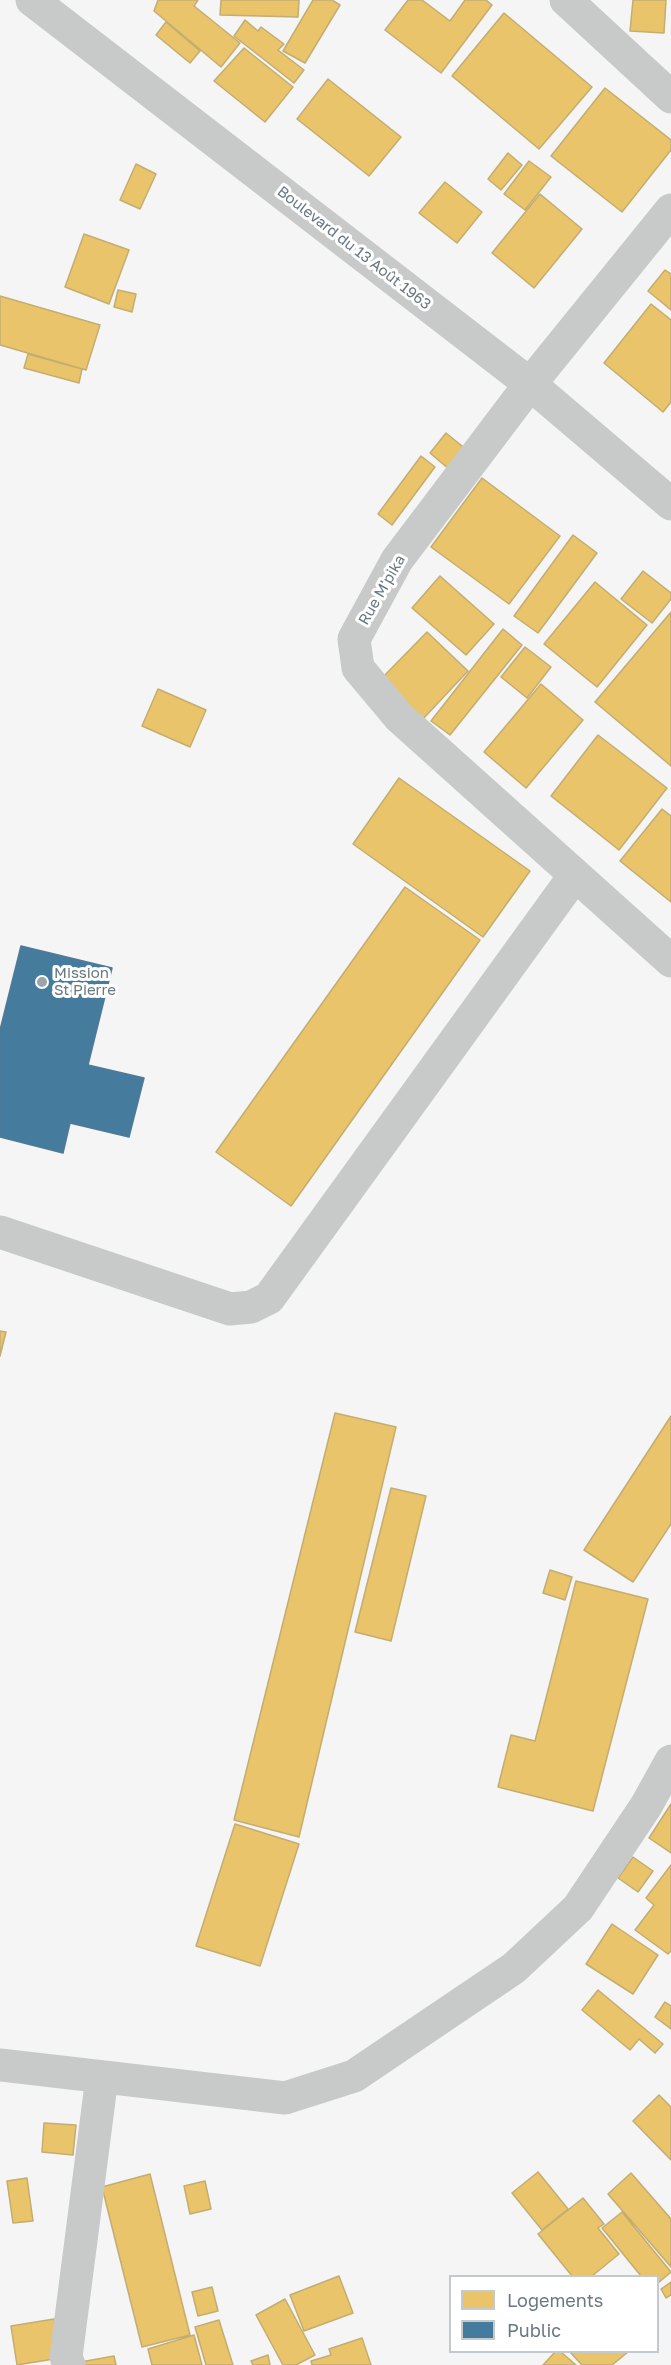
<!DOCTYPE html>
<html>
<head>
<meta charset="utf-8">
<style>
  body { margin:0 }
  #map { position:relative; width:671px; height:2365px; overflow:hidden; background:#f5f5f5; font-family:"Golos Text",sans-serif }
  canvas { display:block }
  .legend { position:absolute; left:449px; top:2275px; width:210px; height:78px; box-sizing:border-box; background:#fff; border:2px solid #c3c9cd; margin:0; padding:8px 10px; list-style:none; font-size:18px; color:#697881 }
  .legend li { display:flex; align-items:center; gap:12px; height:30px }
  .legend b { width:30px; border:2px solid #c3c9cd }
</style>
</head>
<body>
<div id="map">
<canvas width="671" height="2365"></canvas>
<ul class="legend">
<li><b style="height:16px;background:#e9c46a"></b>Logements</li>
<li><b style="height:16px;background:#457b9d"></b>Public</li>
</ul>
</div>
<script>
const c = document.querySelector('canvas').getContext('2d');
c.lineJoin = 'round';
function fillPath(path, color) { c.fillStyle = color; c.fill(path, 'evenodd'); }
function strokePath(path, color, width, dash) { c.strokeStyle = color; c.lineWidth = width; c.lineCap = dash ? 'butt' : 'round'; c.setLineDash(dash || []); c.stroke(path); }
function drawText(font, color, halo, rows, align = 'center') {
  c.font = font + ' "Golos Text",sans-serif'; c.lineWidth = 6; c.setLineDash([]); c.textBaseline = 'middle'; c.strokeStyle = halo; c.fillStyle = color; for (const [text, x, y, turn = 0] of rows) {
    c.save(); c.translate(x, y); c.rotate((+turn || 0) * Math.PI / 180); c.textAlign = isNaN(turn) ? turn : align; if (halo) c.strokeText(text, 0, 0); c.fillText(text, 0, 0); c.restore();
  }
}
const homes = new Path2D(`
  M158 0H198L194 6 240 43 221 67 154 11Z
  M221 0H299L298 17 220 15Z
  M313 0H332L340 5 305 63 283 51Z
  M408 0H422L450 21 465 0H486L492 5 441 73 385 30Z
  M633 0H666L664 33 630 31Z
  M504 13 592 87 539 149 452 76Z
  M245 20 258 31 261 27 284 44 278 50 304 70 294 83 234 36Z
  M166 22 200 51 190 63 156 35Z
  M244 48 293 87 265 122 214 81Z
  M328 79 401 137 369 176 297 119Z
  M605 88 671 140V150L622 212 551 156Z
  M508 153 522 165 501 190 488 179Z
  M529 161 551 177 525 210 504 194Z
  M136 164 156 174 140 209 120 200Z
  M445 182 482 212 457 243 419 213Z
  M540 194 582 229 534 288 492 253Z
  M84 234 129 250 109 304 65 287Z
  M665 270 671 274V310L648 291Z
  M118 290 136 294 132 312 114 307Z
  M0 296 100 325 86 370 0 345Z
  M651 304 671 320V402L663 412 604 363Z
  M28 354 82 369 79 383 24 368Z
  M446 433 467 450 450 470 430 453Z
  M421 456 435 467 392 525 378 514Z
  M482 478 560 536 509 604 431 547Z
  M573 535 597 553 538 633 514 616Z
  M643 571 671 593V599L652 623 621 599Z
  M440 576 494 624 466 655 412 608Z
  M595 582 647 625 597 687 544 644Z
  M671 612V766L595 702Z
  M503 629 522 645 450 735 431 721Z
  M427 632 468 671 422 720 380 680Z
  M525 647 551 667 527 698 501 677Z
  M541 684 583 720 526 788 484 752Z
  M158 689 206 710 190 747 142 726Z
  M598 735 667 788 619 850 551 796Z
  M399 778 530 871 483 937 353 844Z
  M662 809 671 816V902L620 861Z
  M405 887 480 940 291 1206 216 1152Z
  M0 1331 6 1332 0 1356Z
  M335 1413 396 1427 299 1837 234 1820Z
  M671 1416V1524L633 1582 584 1550Z
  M391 1488 426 1496 391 1641 355 1632Z
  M550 1570 572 1577 565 1600 543 1593Z
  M576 1581 648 1599 593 1811 498 1787 511 1735 535 1741Z
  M671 1804V1853L649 1838Z
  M235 1824 299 1844 260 1966 196 1946Z
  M633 1857 653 1871 638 1892 618 1878Z
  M671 1865V1951L668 1954 635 1930 654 1905 646 1898Z
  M612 1924 658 1955 633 1994 586 1964Z
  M598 1990 663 2044 655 2053 639 2039 630 2050 582 2010Z
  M665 2002 671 2006V2029L655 2017Z
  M659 2095 671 2107V2160L633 2121Z
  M44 2123 76 2125 73 2155 42 2152Z
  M538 2172 568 2209 542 2230 512 2193Z
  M631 2173 671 2219V2267L608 2194Z
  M150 2174 190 2335 142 2347 102 2187Z
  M27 2178 33 2221 13 2223 7 2181Z
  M205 2181 211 2209 190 2214 184 2186Z
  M583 2198 604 2224 598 2228 619 2254 592 2276H572L538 2234Z
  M622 2212 671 2272 658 2283V2276H641L602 2228Z
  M339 2276 353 2313 304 2331 290 2295Z
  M671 2282V2295L666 2298 661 2289Z
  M212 2287 218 2311 198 2316 192 2292Z
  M285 2299 315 2355 296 2365H283L256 2315Z
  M54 2319 60 2358 17 2365 11 2326Z
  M219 2320 233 2365H206L195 2327Z
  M194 2335 202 2365H152L148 2349Z
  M362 2338 371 2365H312L311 2361 331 2355 329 2349Z
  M555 2352H561L576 2365H543Z
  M570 2352H628L612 2365H582Z
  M268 2355 270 2365H253L251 2361Z
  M114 2356 116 2365H76L75 2363Z`);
fillPath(homes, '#e9c46a');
strokePath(homes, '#c3ad71', 1.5);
const public = new Path2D(`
  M21 946 112 968 88 1065 144 1078 129 1137 70 1123 63 1153 0 1137V1030Z`);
fillPath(public, '#457b9d');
strokePath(public, '#507a95', 1.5);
strokePath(new Path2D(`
  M32 0 530 384 671 504
  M566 0 671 97
  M671 210 530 384 397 560 354 639 358 668 399 717 671 961
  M0 1232 230 1309 251 1307 269 1298 575 875
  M0 2065 285 2098 354 2076 514 1968 578 1908 646 1806 671 1761
  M69 2365 66 2357 102 2077`), '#c8caca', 33);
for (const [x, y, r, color] of [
  [42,982,6,"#9aa4aa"]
]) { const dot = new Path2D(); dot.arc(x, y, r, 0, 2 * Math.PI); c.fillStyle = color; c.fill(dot); strokePath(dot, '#fff', 2); }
drawText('15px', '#697881', '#fff', [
  ["Boulevard du 13 Août 1963",354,248,38],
  ["Rue M'pika",382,590,-60]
]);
drawText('15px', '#697881', '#fff', [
  ["Mission",54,973],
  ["St Pierre",54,990]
], 'left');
</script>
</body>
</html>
